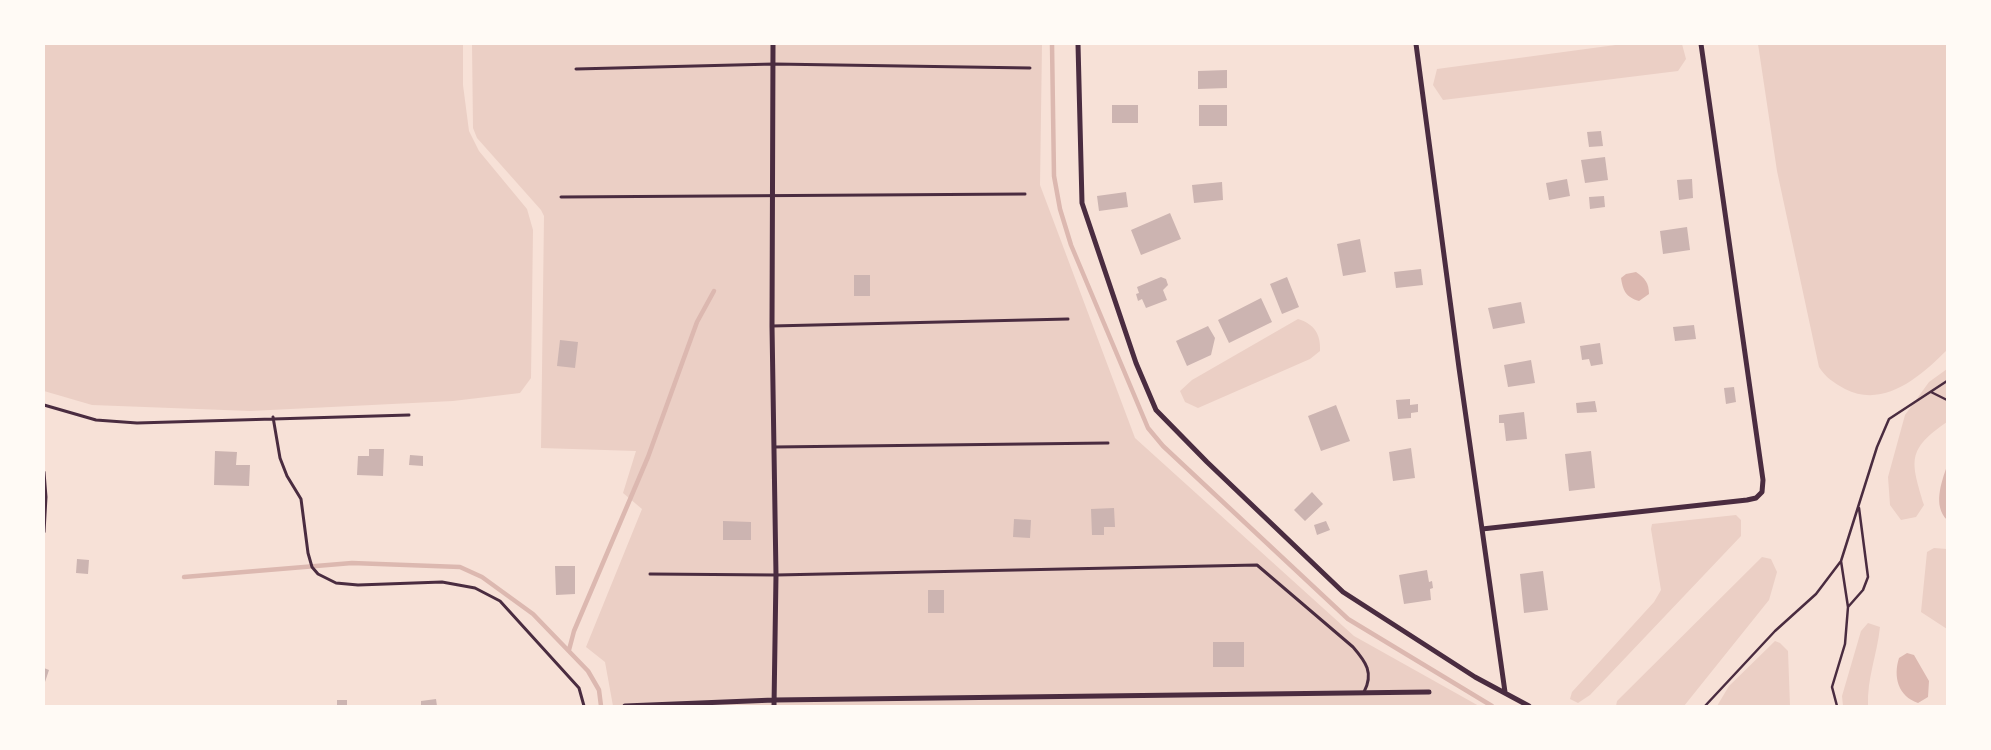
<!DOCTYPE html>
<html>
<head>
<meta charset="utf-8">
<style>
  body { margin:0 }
  #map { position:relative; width:1991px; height:750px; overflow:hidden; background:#f7e1d7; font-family:Montserrat,sans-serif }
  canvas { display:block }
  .frame { position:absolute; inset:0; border:45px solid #fffaf5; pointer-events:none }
</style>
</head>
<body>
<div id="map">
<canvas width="1991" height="750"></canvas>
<div class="frame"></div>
</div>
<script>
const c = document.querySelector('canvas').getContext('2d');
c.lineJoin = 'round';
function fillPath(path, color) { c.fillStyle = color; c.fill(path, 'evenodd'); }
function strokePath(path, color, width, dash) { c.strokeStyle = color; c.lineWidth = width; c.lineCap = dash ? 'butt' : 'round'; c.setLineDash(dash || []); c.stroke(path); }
fillPath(new Path2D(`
  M44 44H463V85L469 131 479 151 527 209 533 230 531 378 520 393 453 401 250 411 92 405 44 391Z
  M472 44H1042L1040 185 1135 438 1354 636 1479 706H613L605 662 586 647 642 509 623 493 636 451 541 448 544 216 541 210 477 138 473 128Z
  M1623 44H1682L1686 59 1678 71 1443 100 1433 85 1437 69Z
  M1758 44H1947V350C1921 376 1884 409 1845 389 1833 382 1826 378 1819 367L1777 171Z
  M1298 319C1314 324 1321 334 1320 351L1310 359 1198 408 1185 402 1180 391 1192 380Z
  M1947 369V422C1906 450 1911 461 1924 505L1916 517 1901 520 1890 505 1888 477 1905 415 1929 382Z
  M1736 515 1741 520V536L1590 695 1578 703 1570 699 1572 692 1654 602 1661 590 1651 529 1652 524Z
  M1934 548 1947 549V629L1921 612 1927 552Z
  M1762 557 1771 559 1777 572 1769 600 1684 706H1616L1617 701Z
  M1868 623 1880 627C1877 655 1867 678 1868 706H1843L1842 696 1861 631Z
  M1775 641 1780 643 1788 651 1790 706H1717L1729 686Z`), '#ebcfc5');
fillPath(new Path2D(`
  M1636 272C1645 278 1649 283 1649 294L1639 301C1626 297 1623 291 1621 278L1626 274Z
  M1947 466V520C1933 506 1941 483 1947 466Z
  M1907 653 1914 655 1929 681 1928 697 1918 703C1898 696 1893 677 1899 658Z`), '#dcb8b0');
strokePath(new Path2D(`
  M1052 44 1054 176 1060 209 1071 245 1148 428 1163 446 1348 619 1492 706
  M184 577 352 563 460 567 482 577 533 614 588 671 599 690 601 706
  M569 650 574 631 648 457 697 322 714 291`), '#dcb8b0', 4.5);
fillPath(new Path2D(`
  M1227 70V88L1198 89V71Z
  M1112 105H1138V123H1112Z
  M1199 105H1227V126H1199Z
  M1601 131 1603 146 1589 147 1587 132Z
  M1605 157 1608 180 1585 183 1581 160Z
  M1567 179 1570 196 1549 200 1546 183Z
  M1692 179 1693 198 1679 200 1677 180Z
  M1222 182 1223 200 1194 203 1192 185Z
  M1126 192 1128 207 1099 211 1097 196Z
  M1604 196 1605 207 1590 209 1589 197Z
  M1170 213 1181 239 1141 255 1131 230Z
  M1687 227 1690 250 1663 254 1660 231Z
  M1360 239 1366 272 1343 276 1337 244Z
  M1421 269 1423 285 1396 288 1394 272Z
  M854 275H870V296H854Z
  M1161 277 1166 279 1168 285 1163 290 1167 300 1146 308 1142 299 1138 301 1136 294 1139 293 1137 287Z
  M1287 277 1299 307 1282 314 1270 284Z
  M1261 298 1272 322 1229 343 1218 320Z
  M1521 302 1525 323 1493 329 1488 308Z
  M1694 325 1696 339 1675 341 1673 327Z
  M1208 326 1215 338 1211 355 1187 366 1176 341Z
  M560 340 578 342 575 368 557 366Z
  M1600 343 1603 364 1591 366 1589 359 1582 360 1580 346Z
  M1531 360 1535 383 1508 387 1504 365Z
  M1734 387 1736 402 1726 404 1724 388Z
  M1410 399V405L1418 404V412L1411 413V418L1398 419 1396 400Z
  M1595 401 1597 412 1577 413 1576 403Z
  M1336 405 1350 441 1321 451 1308 416Z
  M1524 412 1527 439 1506 441 1504 423H1499V415Z
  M1411 448 1415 478 1393 481 1389 452Z
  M369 449H384L383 476 357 475 358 456H369Z
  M215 451 237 452 236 465H250L249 486 214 485Z
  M1591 451 1595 488 1569 491 1565 454Z
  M410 455 423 456V466L409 465Z
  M1312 492 1323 504 1305 521 1294 510Z
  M1114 508 1115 527H1104V535H1092L1091 509Z
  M1014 519 1031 520 1030 538 1013 537Z
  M723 521 751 522V540H723Z
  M1326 521 1330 530 1317 535 1314 525Z
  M77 559 89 560 88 574 76 573Z
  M555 566H575V594L556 595Z
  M1427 570 1429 582 1432 581 1433 588 1430 589 1431 600 1404 604 1399 575Z
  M1543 571 1548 610 1524 613 1520 574Z
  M928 590H944V613H928Z
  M1213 642H1244V667H1213Z
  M44 668 49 670 44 685Z
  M436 699 437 706H421V701Z
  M337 700H347V706H337Z`), '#ccb4b1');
strokePath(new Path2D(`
  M1931 392 1947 400
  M1848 607 1863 590 1868 577 1859 508
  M1705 706 1775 631 1816 594 1841 561 1877 447 1889 419 1947 381
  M1837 706 1832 687 1845 644 1848 607 1841 561`), '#4a2c40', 2.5);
strokePath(new Path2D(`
  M576 69 774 64 1030 68
  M561 197 1025 194
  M772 326 1068 319
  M44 405 96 420 137 423 409 415
  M273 417 280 458 287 476 301 499 308 553 312 567 318 574 336 583 358 585 442 582 475 588 500 601 579 688 584 706
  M774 447 1108 443
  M44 472 46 497 44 532
  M650 574 776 575 1257 565 1353 647C1366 662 1374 673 1364 692`), '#4a2c40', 3);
strokePath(new Path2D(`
  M773 44 772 326 776 575 774 706
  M1078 44 1082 203 1136 363 1156 410 1207 462 1343 592 1475 677 1529 706
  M1416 44 1459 368 1482 529
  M1505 692 1482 529 1747 500 1756 498 1762 492 1763 480 1701 44
  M625 706 774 700 1429 692`), '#4a2c40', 5);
</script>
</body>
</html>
